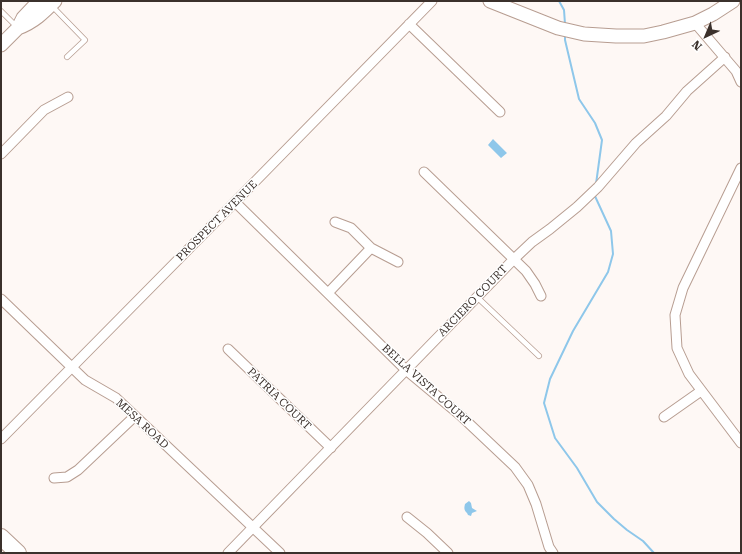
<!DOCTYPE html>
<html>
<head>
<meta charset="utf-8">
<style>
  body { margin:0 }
  #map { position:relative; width:742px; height:554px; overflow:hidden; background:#fef8f5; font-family:"Roboto Serif",serif }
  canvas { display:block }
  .frame { position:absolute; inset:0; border:2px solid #3b312c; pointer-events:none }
  .north { position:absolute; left:686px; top:16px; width:40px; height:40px; -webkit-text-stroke:3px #fff; paint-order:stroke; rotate:224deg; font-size:11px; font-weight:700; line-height:16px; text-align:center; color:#3b312c }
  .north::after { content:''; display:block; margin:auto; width:14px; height:18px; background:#3b312c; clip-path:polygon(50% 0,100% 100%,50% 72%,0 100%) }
</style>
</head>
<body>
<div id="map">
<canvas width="742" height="554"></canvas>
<div class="frame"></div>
<div class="north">N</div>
</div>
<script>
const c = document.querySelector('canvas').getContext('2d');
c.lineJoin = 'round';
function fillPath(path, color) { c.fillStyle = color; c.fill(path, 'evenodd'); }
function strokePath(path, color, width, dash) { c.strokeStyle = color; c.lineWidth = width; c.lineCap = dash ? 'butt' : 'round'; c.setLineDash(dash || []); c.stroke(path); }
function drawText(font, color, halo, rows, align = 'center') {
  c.font = font + ' "Roboto Serif",serif'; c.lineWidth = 3; c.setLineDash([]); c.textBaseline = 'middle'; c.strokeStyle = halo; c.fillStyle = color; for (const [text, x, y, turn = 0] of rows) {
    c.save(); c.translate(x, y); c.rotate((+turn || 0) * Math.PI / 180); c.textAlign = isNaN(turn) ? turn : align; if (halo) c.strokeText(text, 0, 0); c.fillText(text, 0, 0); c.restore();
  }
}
fillPath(new Path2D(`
  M493 139 507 153 501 158 488 145Z
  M469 501 471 503 472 508 477 511 472 513 471 516 468 515 467 513C464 510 464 508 465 504Z`), '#8ec7ea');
strokePath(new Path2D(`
  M559 1 564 10 565 24
  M565 35V40L579 99 595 123 602 140 596 184
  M594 194 611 231 613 254 608 272 573 331 550 379 544 403 555 438 577 468 597 502 614 519 627 530 643 541 654 553`), '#8ec7ea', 2);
const lane = new Path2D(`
  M52 6 85 40 67 57
  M1 11 16 26
  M477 297 539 356`);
const street = new Path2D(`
  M695 23 736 71 741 82
  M409 24 500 112
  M1 154 44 110 68 97
  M741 168 683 288 675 315 677 348 689 374 741 443
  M424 172 526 271 535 284 541 296
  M235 202 406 370 460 415 515 467 528 485 536 504 549 547 553 553
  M335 222 351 228 371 248 398 262
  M328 293 371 248
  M1 299 85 380 116 398 135 416 280 553
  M228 349 331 448
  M664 417 701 391
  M1 439 235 202 432 1
  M54 478 67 477 78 470 135 416
  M407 517 427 533 448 553
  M228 553 514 259 532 242 550 229 577 207 598 187 636 143 666 116 687 91 725 57`);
const secondary = new Path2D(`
  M490 1 558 28 584 34 616 36H644L663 32 695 23 713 14 733 1
  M18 28C34 22 43 13 55 1
  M1 45 18 28 23 18 39 1`);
const highway = new Path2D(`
  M1 537 18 553`);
strokePath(lane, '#b79d91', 6);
strokePath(street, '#b79d91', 11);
strokePath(secondary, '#b79d91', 15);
strokePath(highway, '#b79d91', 18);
strokePath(lane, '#fff', 4.5);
strokePath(street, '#fff', 9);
strokePath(secondary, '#fff', 13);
strokePath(highway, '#fff', 16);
drawText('11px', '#3b312c', '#fff', [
  ["PROSPECT AVENUE",217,221,-45],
  ["ARCIERO COURT",473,301,-46],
  ["BELLA VISTA COURT",426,385,42],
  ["PATRIA COURT",279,399,44],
  ["MESA ROAD",142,424,43]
]);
</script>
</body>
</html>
